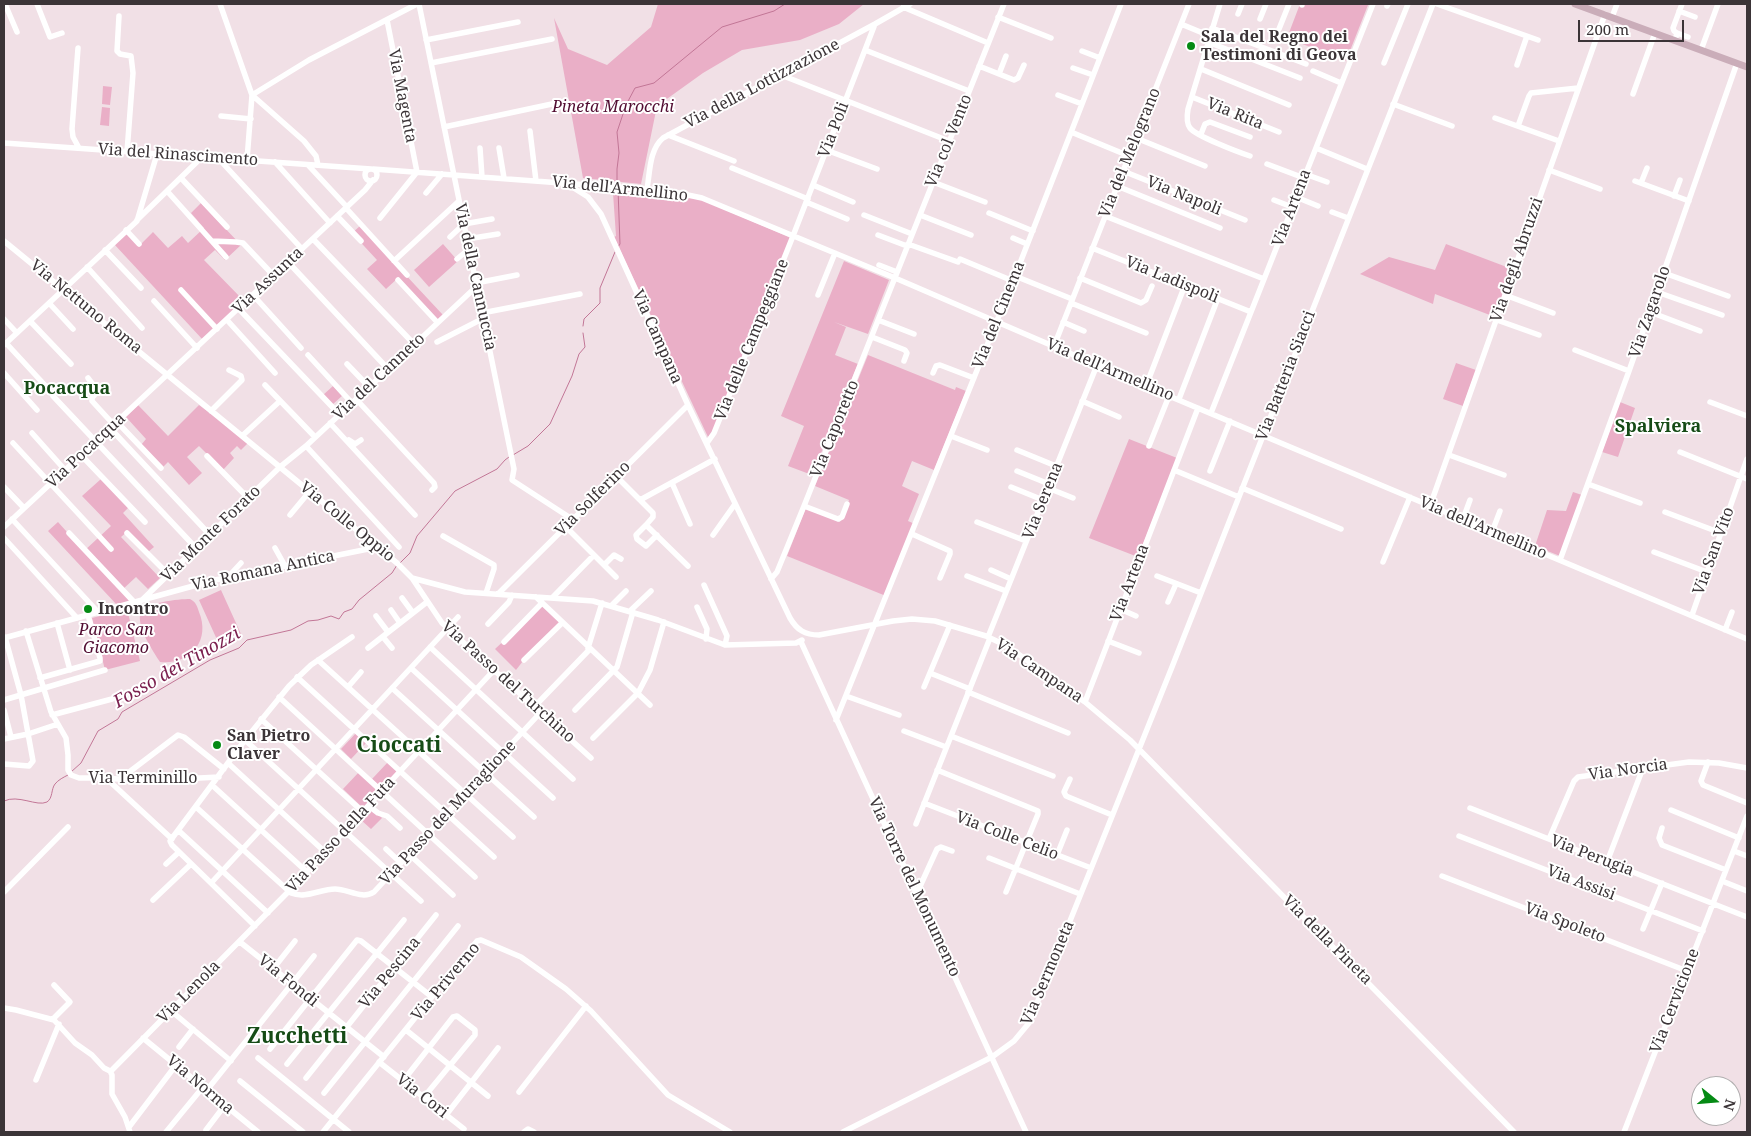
<!DOCTYPE html>
<html>
<head>
<meta charset="utf-8">
<style>
  body { margin:0 }
  #map { position:relative; width:1751px; height:1136px; overflow:hidden; background:#f1e0e6; font-family:"Noto Serif",serif }
  canvas { display:block }
  .frame { position:absolute; inset:0; border:5px solid #3b3437; pointer-events:none }
  .north { position:absolute; left:1691px; top:1076px; width:50px; height:50px; box-sizing:border-box; background:#fff; border:1px solid #b1aeaf; border-radius:50%; rotate:107deg; font-size:14px; font-weight:700; line-height:20px; text-align:center; color:#3b3437 }
  .north::after { content:''; display:block; margin:auto; width:18px; height:22px; background:#058a14; clip-path:polygon(50% 0,100% 100%,50% 72%,0 100%) }
  .scale { position:absolute; left:1578px; top:20px; width:106px; height:22px; box-sizing:border-box; border:2px solid #3b3437; border-top:0; padding-left:6px; font-size:15px; line-height:18px; white-space:nowrap; color:#3b3437; -webkit-text-stroke:4px #fff; paint-order:stroke }
</style>
</head>
<body>
<div id="map">
<canvas width="1751" height="1136"></canvas>
<div class="frame"></div>
<div class="north">N</div>
<div class="scale">200 m</div>
</div>
<script>
const c = document.querySelector('canvas').getContext('2d');
c.lineJoin = 'round';
function fillPath(path, color) { c.fillStyle = color; c.fill(path, 'evenodd'); }
function strokePath(path, color, width, dash) { c.strokeStyle = color; c.lineWidth = width; c.lineCap = dash ? 'butt' : 'round'; c.setLineDash(dash || []); c.stroke(path); }
function drawText(font, color, halo, rows, align = 'center') {
  c.font = font + ' "Noto Serif",serif'; c.lineWidth = 4; c.setLineDash([]); c.textBaseline = 'middle'; c.strokeStyle = halo; c.fillStyle = color; for (const [text, x, y, turn = 0] of rows) {
    c.save(); c.translate(x, y); c.rotate((+turn || 0) * Math.PI / 180); c.textAlign = isNaN(turn) ? turn : align; if (halo) c.strokeText(text, 0, 0); c.fillText(text, 0, 0); c.restore();
  }
}
fillPath(new Path2D(`
  M658 4H864L839 24 800 40 742 50 703 73 657 106 641 184 583 178 554 18 568 49 607 65 651 27Z
  M1300 4 1312 5 1313 4H1364L1368 5 1346 61 1287 38Z
  M103 86 112 87 110 105 102 104Z
  M102 107 110 108 109 126 100 125Z
  M589 189 693 196 791 238 714 433 708 437 614 237 616 236 613 193 589 191Z
  M201 203 241 245 225 260 215 250 204 260 244 301 203 340 114 244 129 231 141 244 153 232 168 248 182 236 188 243 204 228 191 213Z
  M360 226 443 315 437 320 398 278 386 289 367 269 377 260 352 233Z
  M443 244 458 261 429 287 414 270Z
  M1446 244 1512 269 1495 317 1435 294 1433 304 1360 274 1389 257 1435 270Z
  M844 261 889 280 868 334 834 322 846 327 835 355 858 364 812 475 788 466 804 426 781 416Z
  M868 355 955 390 956 387 966 391 934 470 912 461 902 486 919 494 908 521 915 524 886 596 787 556 806 508 840 522 849 500 815 486Z
  M1456 363 1476 370 1463 406 1443 399Z
  M333 386 342 396 332 405 323 395Z
  M1620 402 1635 408 1618 457 1602 452Z
  M138 405 168 436 199 405 249 442 241 450 237 446 230 453 234 458 223 470 199 446 187 457 202 473 189 485 168 462 162 468 141 445 146 439 126 417Z
  M1129 439 1177 458 1138 557 1089 538Z
  M101 479 129 507 123 513 154 547 148 552 128 531 121 537 160 578 148 589 136 577 121 591 131 601 117 605 48 531 58 522 84 551 111 526 82 496Z
  M1573 492 1582 495 1560 556 1535 546 1547 510 1566 511Z
  M221 590 241 634 219 644 199 600Z
  M190 599C196 602 197 606 199 612 211 641 190 665 160 662 153 651 138 629 140 615 142 602 180 599 190 599Z
  M542 605 561 622 523 661 516 670 495 649Z
  M127 609 140 661 105 670 92 618Z
  M357 732 367 742 351 759 341 749Z
  M388 762 398 771 382 788 372 779Z
  M359 772 379 791 363 808 343 789Z
  M372 808 382 818 371 829 361 820Z`), '#eaafc7');
strokePath(new Path2D(`
  M617 185V169L619 153 617 132 626 105 635 88 654 83 722 27 774 11 785 4
  M618 189 620 244 618 247
  M583 326 584 319 600 303V288L615 252
  M513 455 528 446 550 424 572 376 579 354 585 347 583 333
  M400 563 410 553 417 536 455 491 497 469 505 460 509 457
  M71 772 81 763 98 731 118 719 122 712 210 660 239 648 247 640 291 630 308 621 318 620 331 616 339 619 344 612 352 609 359 600 392 573 397 565
  M4 801C18 794 37 807 47 802 53 798 51 789 55 784 58 780 64 777 68 775`), '#c27696', 1);
strokePath(new Path2D(`
  M5 4 17 32
  M37 4 50 37 62 33
  M220 4 252 95 304 141 316 156 318 165
  M419 4 514 469 512 480 572 519
  M1220 4 1188 109C1187 115 1186 123 1190 128 1196 136 1238 152 1250 156
  M1437 4 1538 40
  M1302 5V4
  M1387 6 1388 4
  M903 7 988 43
  M1679 11 1695 17
  M1238 14 1242 4
  M119 16 117 51 120 54 131 56 133 73 127 152
  M998 17 1051 38
  M1612 17 1617 4
  M1260 19 1266 4
  M1181 24 1210 36
  M1212 28 1306 64
  M1279 29 1289 4
  M1677 33 1688 37
  M426 40 518 22
  M1675 40 1677 33 1674 31 1673 28 1682 4
  M1208 42 1300 78
  M78 48 72 129 73 137 79 148
  M865 50 969 91
  M1701 50 1718 4
  M1082 51 1100 58
  M431 63 552 39
  M1384 63 1408 4
  M1517 65 1527 36
  M979 66 1014 80 1018 78 1024 65
  M1073 68 1093 75
  M1201 69 1289 105
  M1313 71 1341 83
  M999 74 1006 56
  M781 75 949 141
  M1633 94 1655 33
  M252 95 309 60 417 4
  M1058 95 1082 104
  M1192 97 1279 132
  M1393 104 1452 126
  M221 116 251 119
  M1495 118 1559 141
  M1518 126 1529 96 1531 93 1578 88
  M444 127 566 101
  M530 131 536 181
  M1071 132 1129 156
  M1201 134 1205 124 1210 122 1250 137
  M668 135 734 161
  M1136 138 1205 166
  M4 143 371 169
  M480 148 482 177
  M499 148 504 178
  M1316 148 1367 169
  M826 150 877 169
  M218 158 302 249
  M247 160 252 95
  M275 162 330 223
  M1267 164 1304 178
  M308 165 347 207
  M732 168 808 199
  M365 175a6 6 0 1 1 12 0a6 6 0 1 1-12 0Z
  M373 169 669 191 702 198 895 278 1169 396 1747 639
  M1549 170 1600 189
  M1123 171 1245 220
  M1305 174 1327 182
  M181 178 227 227
  M1635 181 1689 201
  M933 182 985 202
  M1641 183 1647 168
  M569 185 588 197 601 214 688 405 790 618C797 630 805 635 819 635L893 621 912 619 935 621 986 636 1007 646 1035 666 1085 702 1130 740 1514 1132
  M813 185 853 202
  M1117 186 1220 228
  M647 189C650 173 649 150 663 138L875 24 910 4
  M167 191 226 257
  M426 193 442 174
  M1674 196 1680 180
  M1296 197 1318 206
  M1274 200 1292 207
  M806 202 847 219
  M346 208 407 275
  M1332 212 1348 218
  M989 213 1033 231
  M864 215 912 234
  M920 215 971 235
  M337 216 361 241
  M1105 216 1264 279
  M380 218 417 172 387 20
  M137 220 202 157
  M126 230 139 244
  M878 235 907 246
  M450 237 464 224 492 219
  M1013 238 1027 244
  M313 239 414 344
  M467 239 498 234
  M4 241 397 563 412 578 442 623 591 758
  M212 241 236 242 243 243 274 276
  M908 244 958 262
  M1092 248 1251 312
  M105 250 141 288
  M457 259 469 249
  M960 259 1013 281
  M394 261 459 201
  M288 262 388 369
  M879 265 897 272
  M87 267 142 328
  M1664 273 1728 296
  M1015 276 1072 299
  M1080 278 1141 303 1146 300 1152 286
  M398 280 437 322
  M476 283 517 275
  M181 290 217 329
  M1657 292 1722 315
  M253 295 301 348
  M818 295 835 253
  M1505 295 1553 313
  M154 301 197 348
  M49 303 73 329
  M1071 303 1146 333
  M239 309 339 414
  M1650 312 1700 331
  M482 313 580 294
  M4 319 17 333
  M227 320 275 373
  M878 320 914 334
  M1497 320 1539 335
  M30 321 71 364
  M1063 322 1084 331
  M872 337 905 350 907 353 904 361
  M437 342 484 318
  M6 343 53 394
  M4 345 137 221 157 154
  M1054 346 1189 4
  M1575 350 1629 371
  M308 355 352 403
  M347 364 369 387
  M4 373 37 410
  M933 373 936 366 940 365 974 378
  M88 378 97 390V392L92 398V401L114 425
  M265 385 315 437
  M1146 386 1185 285
  M53 396 196 548
  M356 399 434 483 435 487 432 490
  M1179 399 1218 298
  M1082 401 1119 417
  M1710 402 1747 416
  M211 411 242 380 241 376 229 370
  M1211 413 1373 4
  M117 422 161 468
  M330 423 415 515
  M110 428 210 535
  M32 433 65 470
  M242 436 280 401
  M951 436 987 450
  M349 440 355 444 361 440
  M13 443 111 549
  M707 443 714 433 793 236 875 24
  M306 446 399 547
  M1149 446 1169 396
  M1017 450 1056 466
  M1680 452 1747 479
  M81 455 145 522
  M1449 455 1504 475
  M207 456 248 498
  M1174 470 1239 497
  M1017 471 1049 484
  M1210 471 1230 421
  M616 476 653 513V517L646 525 688 566
  M672 483 690 524
  M1588 484 1640 503
  M4 487 24 508
  M1011 487 1043 500
  M1048 488 1073 498
  M1242 488 1341 529
  M640 500 715 459
  M804 506 838 519 842 517 847 504
  M1430 506 1605 14
  M1665 512 1721 533
  M290 515 310 491
  M12 519 98 612
  M1463 519 1470 500
  M977 522 1026 541
  M646 525 636 535 637 539 646 546 657 535
  M565 526 616 577
  M4 527 365 190 373 180
  M1492 532 1500 511
  M69 533 134 602
  M127 533 168 574
  M912 534 950 551V554L940 578
  M713 535 735 504
  M443 536 494 565V569L486 593
  M4 538 77 618
  M275 548 285 566
  M1654 552 1707 572
  M1560 560 1629 371 1737 63
  M1383 562 1410 497
  M604 565 614 555 621 559
  M991 570 1011 579
  M967 576 1006 591
  M1157 576 1201 593
  M228 577 241 563
  M412 578 465 592 593 601 658 620 725 645 796 643 802 640
  M771 579 777 572 804 506 1004 4
  M704 585 727 636 725 645
  M498 594 688 405
  M536 597 650 705
  M402 598 413 613
  M552 598 594 555
  M141 601 280 467 306 446 477 286
  M1168 602 1176 584
  M611 606 626 591
  M697 607 707 629 706 639
  M1120 609 1136 616
  M391 610 400 623
  M630 611 651 591
  M1692 615 1747 459
  M376 616 388 632
  M57 623 70 670
  M488 624 509 602 512 595
  M1725 630 1732 612
  M26 631 51 712 66 738 68 755V770L71 775 79 778H106L141 781 219 777
  M383 637 392 648
  M988 637 1097 365
  M4 638 215 580 378 547
  M1108 641 1139 653
  M504 642 542 603
  M801 642 1026 1132
  M430 647 573 779
  M368 648 427 602
  M588 648 602 603
  M318 660 513 837
  M524 660 562 623
  M411 668 553 798
  M930 673 970 689
  M297 677 494 857
  M40 678 100 661V658L88 615
  M348 687 361 672
  M924 687 950 625
  M392 688 534 817
  M968 692 1068 733
  M846 696 899 715
  M279 697 475 877
  M4 700 105 670
  M1085 702 1198 408
  M535 706 590 649
  M4 710 11 737
  M575 710 617 667 633 612
  M52 715 112 699
  M261 719 363 812
  M836 720 1015 276 1121 4
  M904 731 946 747
  M951 736 1053 776
  M593 738 638 693 650 670 664 622
  M4 739 28 734 58 724
  M245 740 421 901
  M1708 762 1701 781 1703 785 1747 803
  M228 763 325 852
  M4 764 29 766 33 761 21 695 5 637
  M937 770 1038 811V814L1006 892
  M106 778 172 839
  M120 779 178 735 184 737 224 769
  M1070 779 1064 792 1066 796 1112 815
  M213 786 307 872
  M924 803 1091 868
  M369 806 378 813 387 816 400 828
  M196 807 291 893C306 899 320 889 335 889 348 889 362 900 374 892L541 712
  M1470 808 1747 917
  M1671 810 1739 838
  M916 824 990 638
  M1662 828 1659 838 1662 845 1726 870
  M178 830 268 913
  M1459 836 1703 931
  M1549 839 1574 781 1578 777 1689 762 1719 763 1747 768
  M386 849 401 863
  M1734 851 1747 856
  M410 855 453 895
  M1057 855 1067 830
  M989 858 1080 894
  M1607 862 1643 768
  M166 864 179 852
  M1442 876 1687 971
  M1722 881 1747 891
  M212 882 458 617
  M4 892 68 827
  M917 893 937 849 941 847 952 851
  M153 900 191 864
  M255 926 172 845 170 841 245 740 289 686 311 665 352 637
  M1643 929 1662 883
  M240 942 384 1057
  M273 969 295 941
  M4 1008 16 1010 54 1020 75 1043 92 1055 104 1068 110 1071 112 1075V1094L125 1117 130 1132
  M170 1010 231 1061
  M53 1019 70 1002 54 985
  M406 1030 488 1096
  M143 1038 258 1132
  M179 1047 193 1029
  M270 1049 357 940 361 941 432 997
  M258 1058 349 1132
  M379 1062 464 1129
  M287 1064 404 920
  M111 1071 289 891 495 669
  M306 1078 436 915
  M36 1080 59 1024
  M240 1081 303 1132
  M403 1081 453 1017 457 1016 475 1030V1035L424 1097
  M207 1090 314 956
  M519 1092 586 1006
  M324 1093 458 926
  M446 1115 498 1048
  M129 1127 176 1065
  M206 1130 225 1105
  M166 1132 203 1087
  M323 1132 477 941 481 940 521 957 566 989 591 1011 668 1095 730 1132
  M524 1132 528 1129 534 1132
  M843 1132 992 1057 1014 1041 1029 1023 1172 667 1433 4
  M1624 1132 1747 816`), '#fff', 5.5);
strokePath(new Path2D(`
  M1575 4 1747 67`), '#caadb9', 7);
for (const [x, y, r, color] of [
  [1191,46,5,"#058a14"],
  [88,609,5,"#058a14"],
  [217,745,5,"#058a14"]
]) { const dot = new Path2D(); dot.arc(x, y, r, 0, 2 * Math.PI); c.fillStyle = color; c.fill(dot); strokePath(dot, '#fff', 2); }
drawText('bold 16px', '#3b3437', '#fff', [
  ["Sala del Regno dei",1201,37],
  ["Testimoni di Geova",1201,55],
  ["Incontro",98,609],
  ["San Pietro",227,736],
  ["Claver",227,754]
], 'left');
drawText('16px', '#3b3437', '#fff', [
  ["Via della Lottizzazione",762,84,-28],
  ["Via Magenta",402,96,79],
  ["Via Rita",1235,114,22],
  ["Via Poli",834,130,-69],
  ["Via col Vento",949,141,-68],
  ["Via del Melograno",1130,153,-68],
  ["Via del Rinascimento",178,155,4],
  ["Via dell'Armellino",620,189,6],
  ["Via Napoli",1184,196,22],
  ["Via Artena",1292,208,-69],
  ["Via degli Abruzzi",1517,260,-71],
  ["Via della Cannuccia",475,277,78],
  ["Via Ladispoli",1172,280,22],
  ["Via Assunta",268,281,-43],
  ["Via Nettuno Roma",86,307,39],
  ["Via Zagarolo",1650,312,-71],
  ["Via del Cinema",999,315,-68],
  ["Via Campana",657,337,66],
  ["Via delle Campeggiane",752,340,-68],
  ["Via dell'Armellino",1110,370,23],
  ["Via Batteria Siacci",1286,376,-69],
  ["Via del Canneto",379,377,-43],
  ["Via Caporetto",835,429,-68],
  ["Via Pocacqua",86,451,-43],
  ["Via Solferino",593,499,-45],
  ["Via Serena",1043,501,-68],
  ["Via Colle Oppio",347,522,39],
  ["Via dell'Armellino",1483,528,23],
  ["Via Monte Forato",211,534,-44],
  ["Via San Vito",1714,551,-70],
  ["Via Romana Antica",263,571,-12],
  ["Via Artena",1130,583,-69],
  ["Via Campana",1039,671,34],
  ["Via Passo del Turchino",508,682,42],
  ["Via Norcia",1628,770,-8],
  ["Via Terminillo",143,778],
  ["Via Passo del Muraglione",448,813,-47],
  ["Via Passo della Futa",341,835,-47],
  ["Via Colle Celio",1007,836,21],
  ["Via Perugia",1592,856,21],
  ["Via Assisi",1581,883,21],
  ["Via Torre del Monumento",914,887,65],
  ["Via Spoleto",1565,923,21],
  ["Via della Pineta",1327,940,45],
  ["Via Pescina",390,973,-51],
  ["Via Sermoneta",1048,973,-67],
  ["Via Fondi",288,981,39],
  ["Via Priverno",446,982,-50],
  ["Via Lenola",189,992,-45],
  ["Via Cervicione",1675,1001,-69],
  ["Via Norma",200,1085,40],
  ["Via Cori",422,1096,38]
]);
drawText('italic 16px', '#520d32', '#fff', [
  ["Pineta Marocchi",613,107],
  ["Parco San",116,630],
  ["Giacomo",116,648]
]);
drawText('bold 18px', '#164b16', '#fff', [
  ["Pocacqua",67,389],
  ["Spalviera",1658,427]
]);
drawText('italic 18px', '#7b204f', '#fff', [
  ["Fosso dei Tinozzi",177,668,-30]
]);
drawText('bold 21px', '#164b16', '#fff', [
  ["Cioccati",399,746],
  ["Zucchetti",297,1037]
]);
</script>
</body>
</html>
